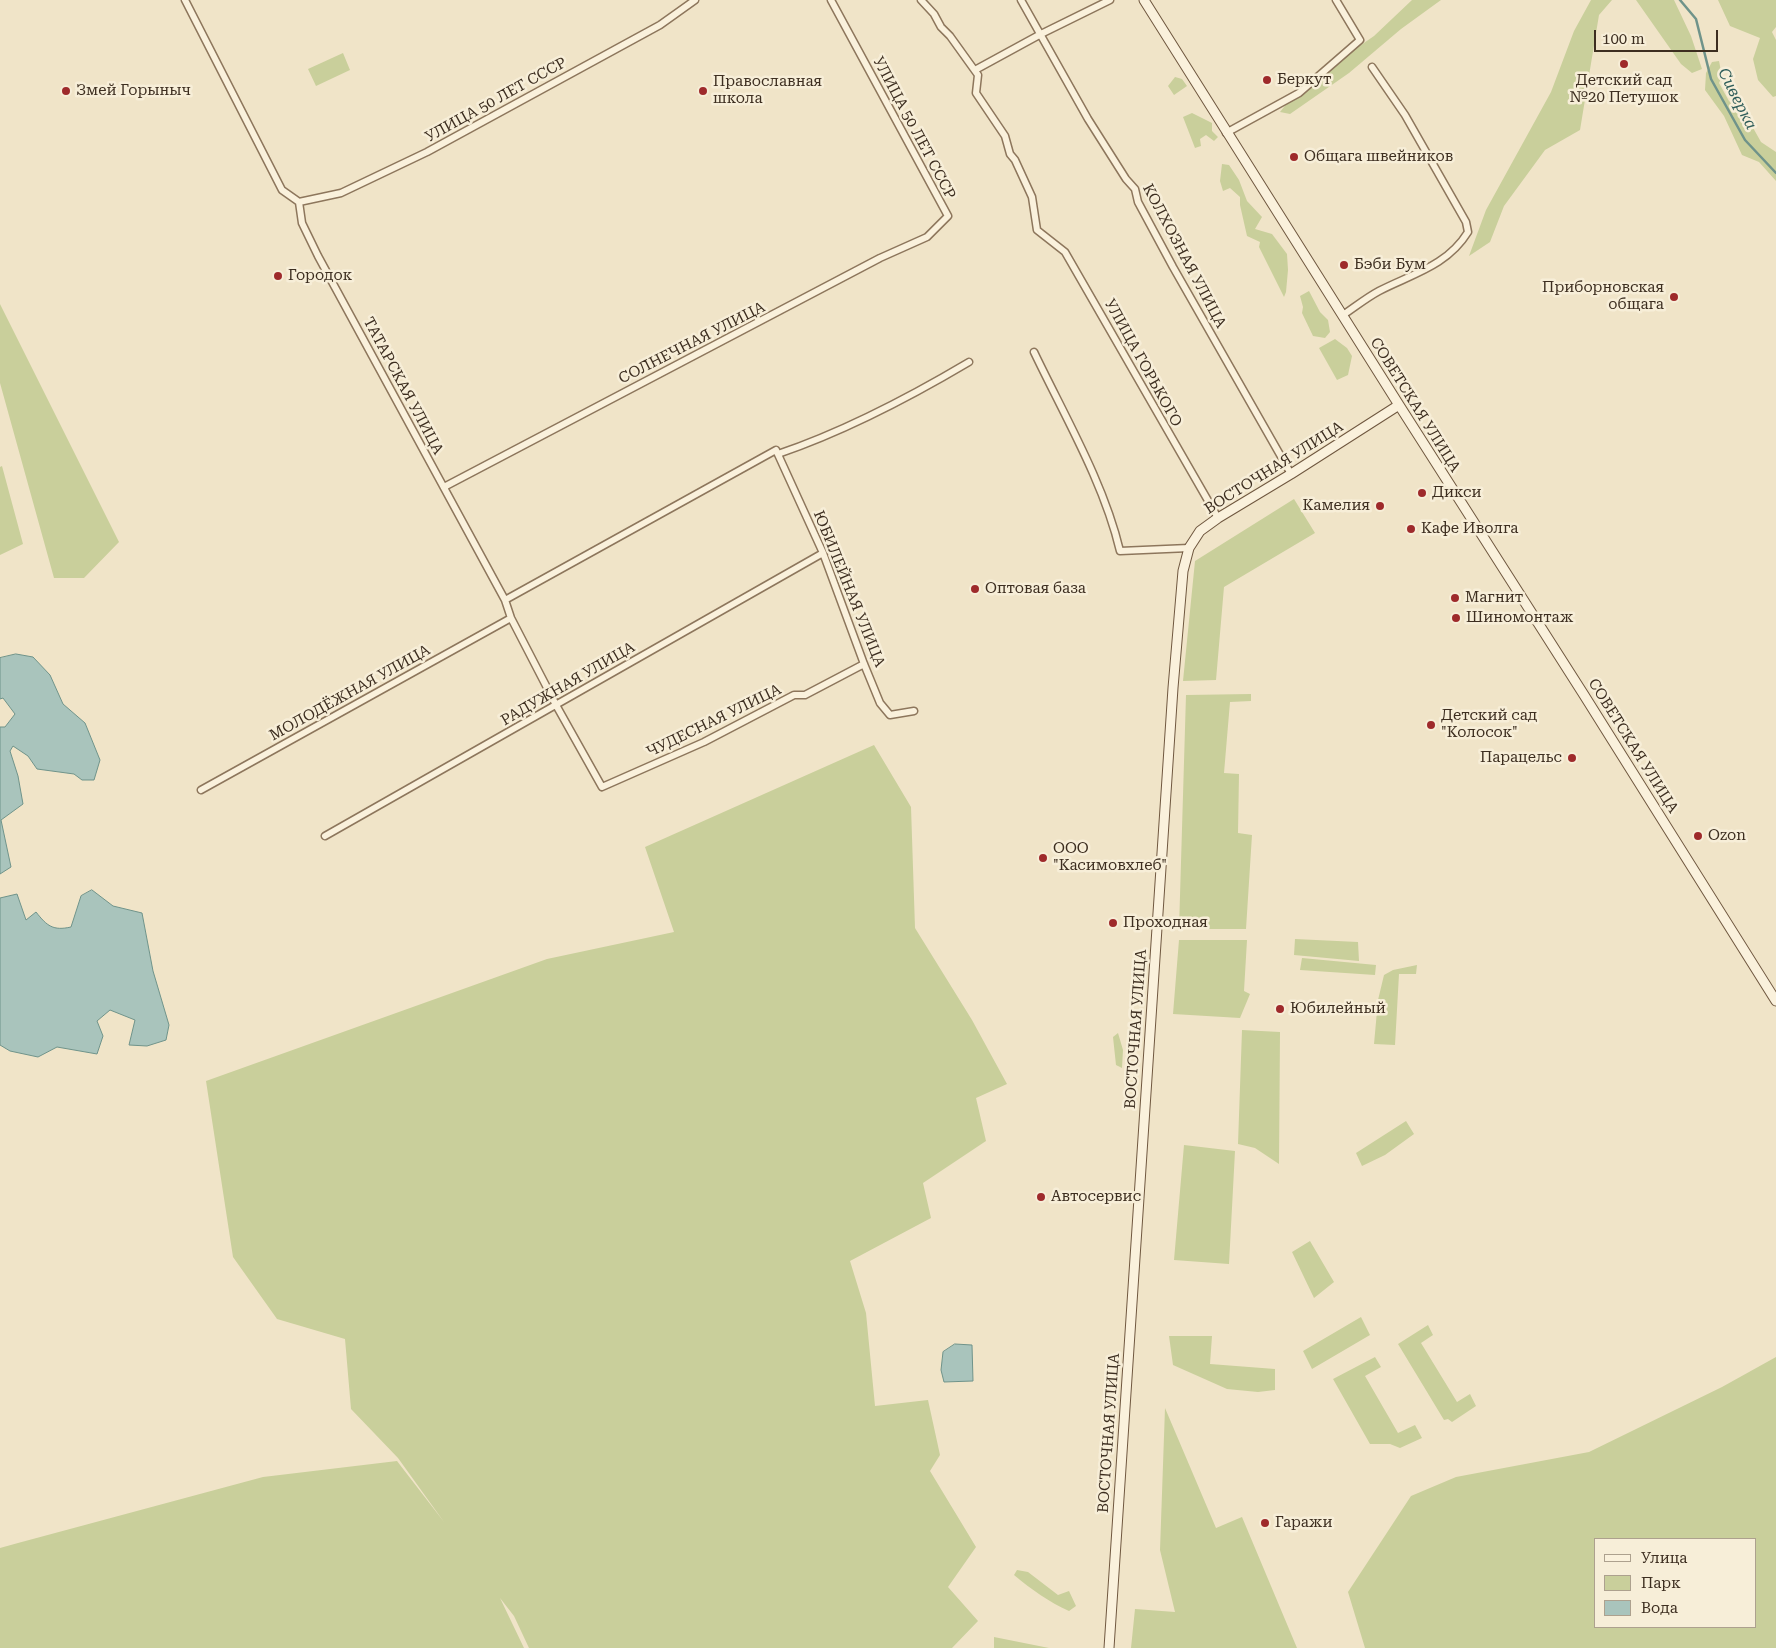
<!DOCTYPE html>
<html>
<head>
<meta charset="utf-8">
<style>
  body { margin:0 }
  #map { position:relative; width:1776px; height:1648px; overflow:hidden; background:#f0e4c8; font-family:"Roboto Serif",serif }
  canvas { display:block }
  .legend { position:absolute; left:1594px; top:1538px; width:162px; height:90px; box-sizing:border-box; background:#f7eed8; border:1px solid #ada18e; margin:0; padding:6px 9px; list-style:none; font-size:15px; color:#3d2e20 }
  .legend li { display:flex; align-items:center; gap:10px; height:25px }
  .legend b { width:25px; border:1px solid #ada18e }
  .scale { position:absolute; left:1594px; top:30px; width:124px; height:22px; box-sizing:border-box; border:2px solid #3d2e20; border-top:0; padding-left:6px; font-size:15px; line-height:18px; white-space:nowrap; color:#3d2e20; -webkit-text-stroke:4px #f7eed8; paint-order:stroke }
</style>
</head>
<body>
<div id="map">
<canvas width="1776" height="1648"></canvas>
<ul class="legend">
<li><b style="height:6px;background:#faf1dc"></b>Улица</li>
<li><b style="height:14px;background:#c9cf9b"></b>Парк</li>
<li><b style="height:14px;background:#a9c4bc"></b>Вода</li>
</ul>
<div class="scale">100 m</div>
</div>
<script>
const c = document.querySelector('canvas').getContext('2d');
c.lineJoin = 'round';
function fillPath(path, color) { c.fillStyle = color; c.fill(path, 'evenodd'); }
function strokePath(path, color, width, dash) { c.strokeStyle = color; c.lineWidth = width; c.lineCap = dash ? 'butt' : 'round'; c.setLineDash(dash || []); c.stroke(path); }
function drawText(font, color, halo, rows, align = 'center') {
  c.font = font + ' "Roboto Serif",serif'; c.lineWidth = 5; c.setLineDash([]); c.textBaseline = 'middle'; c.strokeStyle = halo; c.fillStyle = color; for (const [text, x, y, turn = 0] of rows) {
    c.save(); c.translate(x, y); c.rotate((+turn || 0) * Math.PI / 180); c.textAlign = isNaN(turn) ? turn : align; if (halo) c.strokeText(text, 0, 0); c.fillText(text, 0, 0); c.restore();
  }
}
fillPath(new Path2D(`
  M1412 0H1441L1401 29 1349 73 1290 114 1280 112 1300 87 1374 36Z
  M1591 0H1612L1599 15 1580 130 1545 150 1504 206 1490 242 1469 256 1486 210 1551 92 1574 31Z
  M1636 0H1674L1691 36 1702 69 1692 73 1681 64Z
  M1718 0H1776V27L1772 32 1776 40V96L1773 97 1758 80 1753 59 1760 38 1730 26Z
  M343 53 350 70 316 86 308 69Z
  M1719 61 1722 76 1719 83 1729 101 1747 117 1761 142 1776 152V181L1759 162 1742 155 1724 116 1705 90 1706 73 1712 62Z
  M1175 77 1182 79 1187 86 1174 95 1168 86Z
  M1192 113 1212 123V131L1218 137 1214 141 1206 135 1200 139 1201 146 1195 148 1183 117Z
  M1222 164 1229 165 1239 180 1247 201 1262 217 1255 229 1272 234 1287 254 1288 270 1286 292 1284 297 1259 247 1260 242 1247 236 1240 205V197L1230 188 1223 191 1220 181Z
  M1309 291 1320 312 1328 320 1330 332 1325 338 1313 336 1302 313 1303 307 1300 296Z
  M0 304 119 542 84 578H54L0 383Z
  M1335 339 1347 348 1352 356 1348 375 1337 380 1319 348Z
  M2 466 23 544 0 555V467Z
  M1294 499 1315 533 1224 587 1216 680 1183 681 1195 561Z
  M1251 694V701L1230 702 1224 773 1239 774 1238 833 1252 835 1246 929H1179L1186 695Z
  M874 745 911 807 915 928 972 1020 1007 1084 976 1098 986 1141 923 1183 931 1218 850 1261 866 1313 875 1406 928 1400 940 1455 930 1471 976 1547 948 1587 978 1621 952 1648H529L514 1616 500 1598 524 1648H0V1548L18 1543 263 1477 397 1461 444 1522 398 1458 351 1409 345 1339 277 1319 233 1257 206 1081 547 959 674 932 645 847Z
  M1295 939 1358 942 1359 961 1294 955Z
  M1179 940H1247L1244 991 1250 994 1240 1018 1173 1014Z
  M1302 958 1376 965 1375 975 1300 970Z
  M1417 965 1416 974H1399L1395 1045 1374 1044 1378 1000 1384 975 1393 970Z
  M1242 1030 1280 1032 1279 1164 1255 1148 1238 1144Z
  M1118 1033 1123 1050 1122 1068 1116 1065 1113 1037Z
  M1406 1121 1414 1134 1385 1155 1362 1166 1356 1153Z
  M1184 1145 1235 1151 1229 1264 1174 1260Z
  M1310 1241 1334 1282 1314 1298 1292 1252Z
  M1361 1317 1370 1335 1312 1369 1303 1351Z
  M1428 1325 1433 1335 1421 1343 1457 1402 1470 1394 1476 1406 1452 1422 1448 1419 1444 1420 1398 1344Z
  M1169 1336H1212L1210 1364 1275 1369V1390L1258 1392 1227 1389 1173 1365Z
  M1375 1357 1381 1367 1365 1376 1398 1433 1415 1425 1422 1438 1400 1448 1390 1444H1370L1333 1379Z
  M1776 1357V1648H1365L1348 1592 1411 1496 1456 1477 1589 1452 1722 1387ZM1595 1539H1755V1627H1595Z
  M1165 1408 1216 1528 1242 1517 1297 1648H1131L1135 1609 1175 1612 1160 1550Z
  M1017 1570 1028 1572 1058 1595 1069 1591 1076 1606 1069 1611C1049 1602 1032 1590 1014 1575Z
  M994 1637 1049 1648H994Z`), '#c9cf9b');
const water = new Path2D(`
  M16 654 33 657 50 675 63 704 85 723 100 760 94 780H82L74 774 37 769 28 756 13 746 10 751 18 776 23 804 1 820 11 867 0 874V727H5L15 714 3 698 0 699V658Z
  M92 890 113 906 142 913 153 971 169 1025 166 1040 147 1046 129 1045 135 1020 110 1010 97 1021 103 1036 97 1054 57 1047 38 1057 10 1051 0 1045V898L17 894 26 920 36 912C47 926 53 931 71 927L81 896Z
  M955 1344 972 1345 973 1381 944 1382 941 1370 943 1352Z`);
fillPath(water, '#a9c4bc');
strokePath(water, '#6f938a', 1);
strokePath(new Path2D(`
  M1680 0 1696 19 1711 79 1745 140 1776 173`), '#6f938a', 2.5);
const street = new Path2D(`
  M185 0 282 190 299 202 302 223 318 256 505 600 511 618 556 705 602 787 704 742 794 695H805L864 664
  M921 0 934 14 941 27 950 36 978 75 976 93 1005 136 1010 154 1015 160 1032 197 1037 230 1065 252 1218 518
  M1021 0 1088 119 1126 179 1135 189 1138 202 1173 267 1291 474
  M975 70 1041 34 1110 0
  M1226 133 1299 93 1360 40 1336 0
  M299 202 341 193 427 152 660 25 695 0
  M1343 315C1355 307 1366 298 1379 291 1412 274 1447 266 1468 232L1466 222 1405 115 1372 67
  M1034 352C1064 415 1104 483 1120 551L1189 548
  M778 454C843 432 910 397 969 362
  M444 487 880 258 927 237 948 216 831 0
  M505 600 776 450 823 553 864 664 880 703 890 715 914 711
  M201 790 511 618
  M325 836 823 553`);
const secondary = new Path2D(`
  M1144 0 1399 405 1584 695 1776 1001
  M1109 1648 1173 688 1183 571 1189 548 1200 531 1218 518 1291 474 1399 405`);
strokePath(street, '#8d765c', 9);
strokePath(secondary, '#6f573f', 11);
strokePath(street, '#faf1dc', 6);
strokePath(secondary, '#faf1dc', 9);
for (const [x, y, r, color] of [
  [1624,64,5,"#9e2a2b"],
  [1267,80,5,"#9e2a2b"],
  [66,91,5,"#9e2a2b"],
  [703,91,5,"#9e2a2b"],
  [1294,157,5,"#9e2a2b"],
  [1344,265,5,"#9e2a2b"],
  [278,276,5,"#9e2a2b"],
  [1674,297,5,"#9e2a2b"],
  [1422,493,5,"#9e2a2b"],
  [1380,506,5,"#9e2a2b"],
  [1411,529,5,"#9e2a2b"],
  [975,589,5,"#9e2a2b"],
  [1455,598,5,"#9e2a2b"],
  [1456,618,5,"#9e2a2b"],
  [1431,725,5,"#9e2a2b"],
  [1572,758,5,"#9e2a2b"],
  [1698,836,5,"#9e2a2b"],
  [1043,858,5,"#9e2a2b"],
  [1113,923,5,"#9e2a2b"],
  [1280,1009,5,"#9e2a2b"],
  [1041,1197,5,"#9e2a2b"],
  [1265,1523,5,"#9e2a2b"]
]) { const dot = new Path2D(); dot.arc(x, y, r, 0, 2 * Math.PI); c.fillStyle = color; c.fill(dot); strokePath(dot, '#f7eed8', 2); }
drawText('15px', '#3d2e20', '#f7eed8', [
  ["Беркут",1277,80],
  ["Детский сад",1624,81,"center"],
  ["№20 Петушок",1624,98,"center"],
  ["Православная",713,82],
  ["школа",713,99],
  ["Змей Горыныч",76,91],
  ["Общага швейников",1304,157],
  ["Бэби Бум",1354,265],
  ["Городок",288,276],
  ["Приборновская",1664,288,"right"],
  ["общага",1664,305,"right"],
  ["Дикси",1432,493],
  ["Камелия",1370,506,"right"],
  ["Кафе Иволга",1421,529],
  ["Оптовая база",985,589],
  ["Магнит",1465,598],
  ["Шиномонтаж",1466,618],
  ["Детский сад",1441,716],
  ["\"Колосок\"",1441,733],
  ["Парацельс",1562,758,"right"],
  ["Ozon",1708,836],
  ["ООО",1053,849],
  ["\"Касимовхлеб\"",1053,866],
  ["Проходная",1123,923],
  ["Юбилейный",1290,1009],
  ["Автосервис",1051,1197],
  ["Гаражи",1275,1523]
], 'left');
drawText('15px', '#3d2e20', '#f7eed8', [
  ["УЛИЦА 50 ЛЕТ СССР",496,100,-29],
  ["УЛИЦА 50 ЛЕТ СССР",914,128,62],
  ["КОЛХОЗНАЯ УЛИЦА",1184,256,62],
  ["СОЛНЕЧНАЯ УЛИЦА",692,343,-27],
  ["УЛИЦА ГОРЬКОГО",1143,363,61],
  ["ТАТАРСКАЯ УЛИЦА",403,386,62],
  ["СОВЕТСКАЯ УЛИЦА",1415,405,58],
  ["ВОСТОЧНАЯ УЛИЦА",1274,468,-32],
  ["ЮБИЛЕЙНАЯ УЛИЦА",849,589,68],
  ["РАДУЖНАЯ УЛИЦА",568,684,-30],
  ["МОЛОДЁЖНАЯ УЛИЦА",350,693,-29],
  ["ЧУДЕСНАЯ УЛИЦА",714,721,-26],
  ["СОВЕТСКАЯ УЛИЦА",1633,746,58],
  ["ВОСТОЧНАЯ УЛИЦА",1136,1029,-86],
  ["ВОСТОЧНАЯ УЛИЦА",1109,1433,-86]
]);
drawText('italic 16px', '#2f5d5a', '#f7eed8', [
  ["Сиверка",1737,99,63]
]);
</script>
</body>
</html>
